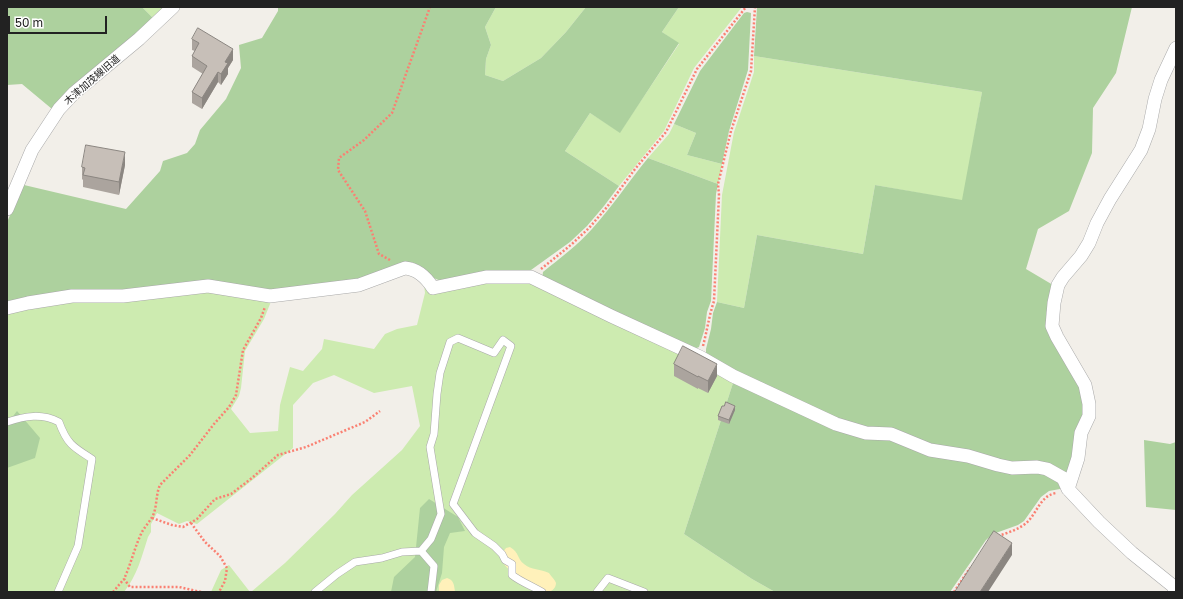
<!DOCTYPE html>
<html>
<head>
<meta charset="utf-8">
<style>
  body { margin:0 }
  #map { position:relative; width:1183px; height:599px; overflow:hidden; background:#f2efe9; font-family:"Golos Text",sans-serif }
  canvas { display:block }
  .frame { position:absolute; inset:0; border:8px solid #222; pointer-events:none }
  .scale { position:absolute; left:8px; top:16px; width:99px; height:18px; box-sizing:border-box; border:2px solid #222; border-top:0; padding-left:5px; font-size:12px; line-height:14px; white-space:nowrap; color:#222; -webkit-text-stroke:3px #fff; paint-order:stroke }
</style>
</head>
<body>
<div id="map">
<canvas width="1183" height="599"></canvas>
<div class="frame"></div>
<div class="scale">50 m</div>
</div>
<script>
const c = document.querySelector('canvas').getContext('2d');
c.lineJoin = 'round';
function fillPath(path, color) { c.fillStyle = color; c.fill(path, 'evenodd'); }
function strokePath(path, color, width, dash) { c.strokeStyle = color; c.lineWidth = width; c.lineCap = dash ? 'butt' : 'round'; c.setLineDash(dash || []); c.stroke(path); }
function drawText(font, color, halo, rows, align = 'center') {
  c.font = font + ' "Golos Text","Noto Sans JP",sans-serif'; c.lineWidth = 3; c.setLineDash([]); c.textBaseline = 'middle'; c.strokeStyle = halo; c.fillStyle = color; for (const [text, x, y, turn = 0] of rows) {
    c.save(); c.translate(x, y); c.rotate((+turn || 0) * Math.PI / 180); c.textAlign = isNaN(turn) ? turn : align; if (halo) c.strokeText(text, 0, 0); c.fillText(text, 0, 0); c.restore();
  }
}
fillPath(new Path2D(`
  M142 7H167L154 19Z
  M496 7H586L566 32 541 58 503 81 485 75 486 59 491 45 485 27Z
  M679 7H742L694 68 664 131 619 186 565 151 590 113 620 132 679 44 662 32Z
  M754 56 982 92 963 201 875 185 863 254 757 235 744 308 717 302 722 195 734 132 754 72Z
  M674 124 696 133 687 155 722 164 718 184 648 158 669 134Z
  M487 282H535L734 380 684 534 752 579 775 592H251L285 563 335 514 352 495 402 450 420 426 412 386 374 393 334 375 313 383 293 405V448L197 524 187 521 179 524 157 513 151 524V532L148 537C142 556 137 576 124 592H7V314L30 308 71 302 207 292 272 299 264 319 245 351 241 388 239 396 231 409 250 433 278 431 280 405 290 367 303 371 322 349 324 339 374 349 385 334 397 329 417 325 425 293 424 284Z
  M229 565 250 592H211L221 570Z`), '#cdebb0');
fillPath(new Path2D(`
  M7 7H142L154 19 52 109 22 84 7 85Z
  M278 7H496L485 27 491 45 486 59 485 75 503 81 541 58 566 32 586 7H679L662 32 679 43 620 133 590 113 565 151 619 186 604 206 587 226 570 242 531 270 480 272 441 281 431 277 412 262 357 282 274 292 212 282 7 304V222L24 185 126 209 160 171 163 161 187 153 195 144 200 130 226 99 241 68 239 45 262 38 278 11Z
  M757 7H1132L1116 73 1093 108 1092 153 1069 211 1038 229 1026 269 1053 285 1046 315 1048 328 1082 386 1086 412 1066 476 931 446 837 421 706 357V349L711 329 713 313 717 302 744 308 757 235 863 254 875 185 962 200 982 92 754 56Z
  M747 12 751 13 748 70 729 131 722 164 687 155 696 133 674 124 700 71 744 13Z
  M648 158 718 184 716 194 711 301 707 312 705 328 699 347 692 350 542 279 543 272C560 258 578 245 592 229 612 207 629 181 648 158Z
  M734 380 890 438 1047 472 1062 487 1060 489 1049 491 1041 497 1024 521 1018 525 993 534 986 540 950 592H775L752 579 684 534Z
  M17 411 40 438 35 458 7 468V424Z
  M1144 440 1170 444 1176 442V510L1146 507Z
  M429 499 458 517 465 531 450 533 444 547 442 573 436 592H391L394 577 415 557 420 508Z`), '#add19e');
fillPath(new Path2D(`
  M510 547C520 553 517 559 524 564 531 570 541 569 549 573 551 576 555 580 556 583 556 590 548 594 542 592 537 590 531 585 526 581 515 574 493 563 506 548Z
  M447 578C454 580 454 585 455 592H439V585L442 580Z`), '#fff1ba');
const lane = new Path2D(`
  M7 422C25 416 42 413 59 422 67 444 73 447 92 459L78 546 58 592
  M421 551 434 566 431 592
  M315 592 337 574 355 562 382 558 402 552 421 551 431 539 441 514 430 447 434 434 437 394 440 373 450 342 458 338 494 353 503 340 511 346 453 504 475 533 494 546 502 554 505 560 512 564V575C521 582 532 586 542 592
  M597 592 608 578 644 592`);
const street = new Path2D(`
  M7 209 32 150 59 109 74 93 139 39 173 7
  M7 308 28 303 72 296H123L208 286 270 296 359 285 405 268C418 269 426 277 433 288L486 277H531L611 316 700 357 733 376 836 424 866 433 891 434 930 450 968 456 998 465 1012 468 1037 467 1047 469 1063 478 1068 489 1099 522 1132 553 1173 586 1176 592
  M1068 489 1078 458 1081 433 1089 416V404L1085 385 1057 337 1052 326 1054 303 1058 285 1063 277 1081 256 1089 243 1097 223 1110 199 1141 150 1149 129 1155 99 1161 80 1176 48`);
strokePath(lane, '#a9a9a9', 8);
strokePath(street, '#a9a9a9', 14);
strokePath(new Path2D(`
  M390 260 379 254 365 211 338 170 339 158 364 140 392 113 430 7
  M541 269 572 244 589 228 607 207 635 169 666 132 697 69 746 7
  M703 346C707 331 709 316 714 301L719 195 718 184 731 131 751 71 755 7
  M152 518 172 525 183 527 197 519 215 499 231 494 252 478 278 455 306 447 365 422 380 411
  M191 523 205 542 220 556 227 568 225 581 219 592
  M998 536C1007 533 1017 530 1025 524 1037 515 1039 496 1056 493
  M113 592 124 579
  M201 592 179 587H130L124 579C131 564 134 549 141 534 144 527 151 521 154 513 157 504 156 494 160 485L190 455 214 424 229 407 236 395 243 350 261 318 265 307
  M954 592 970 568`), '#fa8072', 2.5, [2, 2]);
strokePath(lane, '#fff', 7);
strokePath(street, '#fff', 13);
fillPath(new Path2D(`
  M192 39 233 60 228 68V74L221 85 218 82 202 109 192 103V92L203 74 192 67V56L195 51 192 50Z
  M125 165 119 195 83 187V180L82 179V167Z
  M674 364 717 376 708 393 698 388V389L674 376Z
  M735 410 729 424 718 420V416Z`), '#aba49e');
fillPath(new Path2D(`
  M233 49V60L228 68V74L221 85V74L225 62Z
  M218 72V82L202 109V98Z
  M125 152V165L119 195V182Z
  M717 364V376L708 393V381Z
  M735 406V410L729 424V420Z
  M1012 543V555L988 592H980Z`), '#8b8681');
const building = new Path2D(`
  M198 28 233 49 225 62 228 63 221 74 218 72 202 98 192 92 207 66 192 56 199 43 192 39Z
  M86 145 125 152 119 182 83 175 85 168 82 167Z
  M683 346 717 364 708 381 698 376V377L674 364Z
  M726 402 735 406 729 420 718 416 722 406H724Z
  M994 531 1012 543 980 592H955Z`);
fillPath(building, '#c7bfb8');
strokePath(building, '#8b8681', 1);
drawText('10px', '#222', '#fff', [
  ["木津加茂線旧道",92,80,-41]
]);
</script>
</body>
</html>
